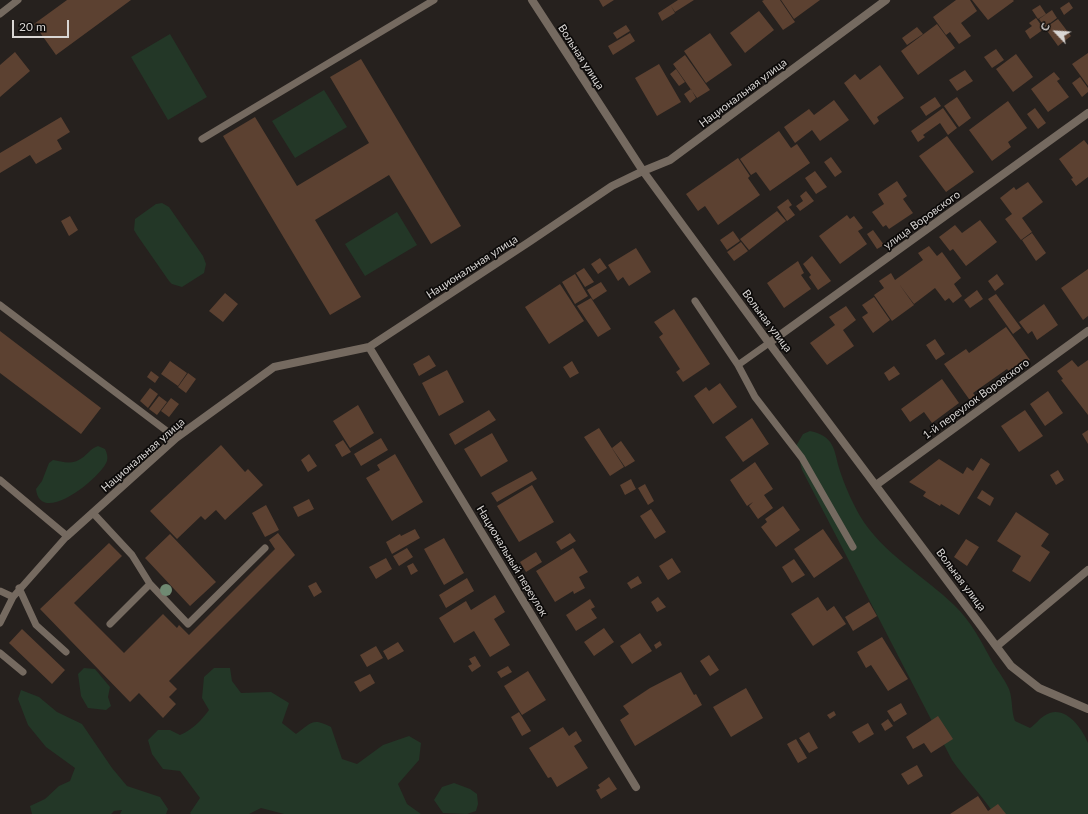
<!DOCTYPE html>
<html>
<head>
<meta charset="utf-8">
<style>
  body { margin:0 }
  #map { position:relative; width:1088px; height:814px; overflow:hidden; background:#26211e; font-family:Lato,sans-serif }
  canvas { display:block }
  .north { position:absolute; left:1036px; top:12px; width:40px; height:40px; -webkit-text-stroke:3px #0d0b0a; paint-order:stroke; rotate:295deg; font-size:11px; font-weight:700; line-height:16px; text-align:center; color:#d9d6d4 }
  .north::after { content:''; display:block; margin:auto; width:14px; height:18px; background:#d9d6d4; clip-path:polygon(50% 0,100% 100%,50% 72%,0 100%) }
  .scale { position:absolute; left:12px; top:20px; width:57px; height:18px; box-sizing:border-box; border:2px solid #d9d6d4; border-top:0; padding-left:5px; font-size:12px; line-height:14px; white-space:nowrap; color:#d9d6d4; -webkit-text-stroke:3px #0d0b0a; paint-order:stroke }
</style>
</head>
<body>
<div id="map">
<canvas width="1088" height="814"></canvas>
<div class="north">С</div>
<div class="scale">20 m</div>
</div>
<script>
const c = document.querySelector('canvas').getContext('2d');
c.lineJoin = 'round';
function fillPath(path, color) { c.fillStyle = color; c.fill(path, 'evenodd'); }
function strokePath(path, color, width, dash) { c.strokeStyle = color; c.lineWidth = width; c.lineCap = dash ? 'butt' : 'round'; c.setLineDash(dash || []); c.stroke(path); }
function drawText(font, color, halo, rows, align = 'center') {
  c.font = font + ' Lato,sans-serif'; c.lineWidth = 3.5; c.setLineDash([]); c.textBaseline = 'middle'; c.strokeStyle = halo; c.fillStyle = color; for (const [text, x, y, turn = 0] of rows) {
    c.save(); c.translate(x, y); c.rotate((+turn || 0) * Math.PI / 180); c.textAlign = isNaN(turn) ? turn : align; if (halo) c.strokeText(text, 0, 0); c.fillText(text, 0, 0); c.restore();
  }
}
fillPath(new Path2D(`
  M170 34 207 97 168 120 131 57Z
  M324 90 347 127 295 158 272 121Z
  M162 203 169 207 203 256 206 264 204 273 182 287 172 284 169 281 137 235 134 230 135 219 156 204Z
  M397 212 417 245 365 276 345 244Z
  M810 431C834 436 834 449 839 468 844 484 852 502 860 516 883 554 923 575 954 605 971 621 982 643 993 663 998 671 1005 680 1009 689 1013 700 1011 711 1015 721L1030 728C1036 724 1039 719 1044 716 1063 702 1082 727 1088 743V814H994C982 795 965 779 952 760L802 470 796 446 803 434Z
  M98 446 105 449C107 453 108 457 107 461 101 478 40 527 36 489L42 481 49 463 53 460C63 462 73 465 82 458 88 454 90 449 98 446Z
  M84 668 95 669 110 687 108 697 111 706 106 710 88 708 81 696 78 674Z
  M214 668H230L232 681 241 693 271 692 289 703 282 723 296 734C311 723 312 717 331 727L342 759 357 764 383 745 409 736 421 743 419 760 398 784 407 804 421 814H284L261 808 249 814H191L190 813 200 798 180 771 163 769 152 754 148 740 158 730H170L180 735C192 730 201 721 209 710L202 698 204 677Z
  M21 690 39 697 57 712 82 724 112 768 127 786 160 797 168 809 166 814H120L122 810 114 811 111 814H32L30 806 45 799 59 786 70 781 75 768 46 747 28 725 18 699Z
  M454 783 470 789 477 794 478 804 476 811 467 814 443 813 434 800 442 787Z`), '#233727');
fillPath(new Path2D(`
  M67 0H131L56 55 34 24Z
  M599 0H614L603 7Z
  M678 0H694L675 12 671 6 675 13 662 21 658 13Z
  M764 0H780L795 22 783 30 762 1Z
  M781 0H820L794 19Z
  M956 0H970L977 11 961 23 971 36 959 44 950 32 946 35 933 17Z
  M972 0H1013L1014 1 988 20Z
  M1069 2 1073 8 1064 15 1060 8Z
  M1040 5 1046 14 1038 19 1032 10Z
  M1052 10 1057 18 1045 27 1039 19Z
  M759 11 774 30 745 53 730 33Z
  M1036 18 1044 29 1030 39 1025 31 1032 26 1029 23Z
  M1058 19 1071 36 1058 46 1045 28Z
  M937 24 955 48 918 75 901 51Z
  M626 25 630 31 617 39 613 33Z
  M917 27 923 34 907 45 902 38Z
  M630 33 635 41 613 55 608 46Z
  M710 33 732 65 706 83 684 51Z
  M996 49 1004 60 992 68 984 57Z
  M15 52 30 71 0 97V65Z
  M1088 53V86L1072 64Z
  M1016 54 1033 77 1013 92 996 69Z
  M685 55 710 90 697 98 673 64Z
  M361 59 461 226 431 244 389 175 315 220 361 297 330 315 223 136 255 117 297 186 369 143 330 77Z
  M659 64 681 102 657 116 635 78Z
  M880 65 904 98 877 117 879 121 874 125 844 83 855 74 860 80Z
  M676 69 685 82 679 86 670 74Z
  M965 70 973 81 957 91 949 80Z
  M1054 72 1060 79 1057 81 1069 97 1048 112 1031 89Z
  M1080 77 1088 88V92L1082 97 1072 83Z
  M691 89 696 98 690 103 684 94Z
  M935 97 941 106 926 116 920 107Z
  M957 97 971 118 959 127 944 106Z
  M834 100 849 120 820 141 812 130 795 143 784 127 809 109 814 115Z
  M1008 101 1027 128 1008 142 1011 147 992 161 969 130Z
  M943 108 957 128 948 135 940 123 923 135 925 137 918 142 911 131Z
  M1035 108 1046 123 1038 129 1027 114Z
  M61 117 70 132 57 140 62 149 36 164 30 155 0 173V153Z
  M779 131 791 148 797 144 810 163 770 191 756 172 751 175 740 159Z
  M947 136 974 172 946 192 919 156Z
  M1084 140 1088 145V177L1076 186 1071 179 1073 178 1059 159Z
  M831 157 842 172 835 177 824 162Z
  M738 158 750 176 748 178 760 195 718 225 705 206 698 211 686 194Z
  M815 171 827 187 816 194 805 178Z
  M897 181 907 196 903 199 913 213 889 229 886 225 883 227 872 212 884 204 878 194Z
  M1028 182 1043 202 1022 218 1032 232 1021 240 1005 219 1012 214 1000 198 1014 187 1016 190Z
  M806 191 814 201 800 211 796 206 803 201 800 196Z
  M788 199 792 205 789 207 795 215 787 221 777 207Z
  M777 211 786 221 749 250 740 239Z
  M847 215 850 219 854 216 863 228 858 231 867 244 840 264 819 236Z
  M70 216 78 230 69 236 61 221Z
  M980 220 997 242 966 266 953 249 950 251 939 237 955 225 962 233Z
  M873 230 884 245 877 249 867 234Z
  M733 231 740 241 727 250 720 240Z
  M1032 233 1046 253 1036 261 1022 240Z
  M741 242 748 251 734 261 727 252Z
  M929 246 937 256 942 252 961 278 954 284 962 296 953 303 949 298 945 301 935 288 914 304 899 284 914 305 892 321 874 295 884 288 879 281 891 273 895 280 923 260 918 253Z
  M636 248 651 272 629 286 623 277 618 281 608 265Z
  M812 256 831 281 818 290 809 277 811 275 803 264Z
  M600 258 607 268 598 274 591 264Z
  M798 261 804 273 801 275 811 289 784 308 767 283Z
  M584 268 594 282 585 287 576 273Z
  M1088 269V316L1083 320 1061 288Z
  M575 274 588 296 575 304 562 282Z
  M997 274 1004 284 995 291 988 281Z
  M601 282 607 291 593 300 587 290Z
  M560 284 584 321 549 344 525 307Z
  M977 290 983 299 970 308 964 300Z
  M225 293 238 304 223 322 209 311Z
  M996 294 1021 328 1013 334 988 299Z
  M874 297 890 320 873 333 862 317 868 313 862 305Z
  M591 298 611 329 598 337 577 306Z
  M1044 304 1058 325 1037 340 1032 331 1028 334 1019 322Z
  M846 306 856 320 843 330 854 346 827 365 810 343 835 325 829 317Z
  M674 309 710 364 683 382 676 372 680 369 659 337 663 334 654 322Z
  M1006 327 1030 360 1011 374 1007 369 973 393 980 402 974 406 944 364 966 349 969 353Z
  M0 331 101 408 81 434 0 373Z
  M935 339 945 354 936 360 926 345Z
  M429 355 436 366 419 376 413 364Z
  M1072 360 1078 367 1088 360V415L1061 380 1063 379 1057 371Z
  M170 361 187 373 178 386 161 374Z
  M572 361 579 373 570 378 563 367Z
  M894 366 900 374 889 381 884 373Z
  M447 370 464 402 439 416 422 383Z
  M151 371 159 377 155 383 147 377Z
  M188 373 196 379 186 393 178 387Z
  M942 379 959 403 932 423 924 412 910 422 901 409Z
  M720 383 737 407 713 424 694 396 706 387 709 391Z
  M150 388 158 394 148 408 140 401Z
  M1048 391 1063 413 1045 426 1030 404Z
  M159 396 167 402 157 415 149 409Z
  M171 398 179 404 169 417 161 411Z
  M358 405 374 433 350 448 333 421Z
  M489 410 496 420 455 445 449 434Z
  M1025 410 1043 436 1019 452 1001 426Z
  M752 418 769 444 743 462 725 437Z
  M599 428 624 467 610 476 584 437Z
  M1088 430V444L1082 434Z
  M492 433 508 461 481 477 464 449Z
  M381 438 388 450 361 466 354 454Z
  M343 440 351 452 342 457 335 445Z
  M621 441 635 461 625 467 612 448Z
  M221 445 245 472 248 469 263 485 225 520 216 510 205 520 201 516 177 539 150 511Z
  M309 454 317 466 308 472 301 460Z
  M395 454 423 502 392 521 366 478 380 470 377 465Z
  M981 458 990 464 959 515 941 504 940 506 923 496 926 492 909 482 939 459 963 474 967 467 973 471Z
  M755 462 773 489 764 495 773 508 758 519 749 506 753 502 747 506 730 480Z
  M1058 470 1064 480 1056 485 1050 475Z
  M532 471 537 479 497 502 491 493Z
  M631 479 636 489 625 495 620 485Z
  M645 484 654 501 648 505 638 488Z
  M532 485 554 522 519 542 497 506Z
  M982 490 994 498 990 506 977 498Z
  M309 499 314 509 298 517 293 507Z
  M266 505 279 530 265 537 252 513Z
  M783 506 800 530 776 547 761 527 767 522 765 519Z
  M651 509 666 532 655 539 640 516Z
  M1016 512 1049 534 1041 546 1050 552 1030 582 1012 571 1021 556 997 541Z
  M415 529 420 538 392 554 386 542 400 534 401 536Z
  M823 529 843 558 814 578 794 549Z
  M278 533 295 555 169 681 177 689 169 697 176 704 163 718 139 693 130 702 40 609 109 543 122 556 74 603 124 653 163 614 177 628 179 625 189 635 275 549 269 540Z
  M570 533 576 541 561 550 556 542Z
  M170 534 216 582 190 606 145 558Z
  M444 538 464 573 444 585 424 549Z
  M966 539 979 547 967 566 954 557Z
  M407 548 413 557 399 566 393 556Z
  M573 548 588 572 579 577 585 588 574 594 573 591 555 602 536 571Z
  M536 552 542 562 526 572 520 562Z
  M386 558 392 569 376 579 369 567Z
  M672 558 681 572 668 580 659 566Z
  M794 559 805 575 792 583 782 567Z
  M413 563 418 571 411 575 407 566Z
  M638 576 642 583 631 589 627 583Z
  M467 578 474 591 446 608 439 595Z
  M316 582 322 592 314 597 308 586Z
  M495 595 505 612 494 619 510 645 490 657 474 631 454 643 439 618 466 601 471 610Z
  M658 597 666 607 657 612 651 602Z
  M818 597 827 611 834 606 846 624 813 646 791 614Z
  M590 599 595 607 591 609 597 618 576 631 566 615Z
  M869 602 877 616 853 631 845 617Z
  M604 628 614 642 594 656 584 642Z
  M22 629 65 670 52 684 9 643Z
  M640 633 652 651 632 664 620 646Z
  M882 637 908 679 888 691 871 665 866 668 857 652Z
  M660 641 662 645 656 649 654 645Z
  M398 642 404 651 388 660 383 651Z
  M376 646 383 658 367 667 360 655Z
  M709 655 719 670 710 676 700 661Z
  M475 656 481 666 472 672 468 666 472 664 469 659Z
  M508 666 512 672 501 678 497 672Z
  M528 671 546 700 522 715 504 686Z
  M681 672 694 695 696 694 702 705 635 746 620 720 629 714 623 706 650 688Z
  M370 674 375 683 360 692 354 682Z
  M746 688 763 718 731 737 713 707Z
  M901 703 907 714 894 722 887 711Z
  M834 711 836 715 830 719 827 715Z
  M519 712 531 731 522 736 511 717Z
  M938 716 953 739 931 753 924 743 913 749 906 737Z
  M888 719 893 726 885 731 881 724Z
  M868 723 874 734 859 743 852 732Z
  M563 727 569 736 576 731 582 741 574 746 588 768 557 787 551 777 548 778 529 748Z
  M809 732 818 748 809 753 799 738Z
  M796 739 807 758 798 763 787 744Z
  M917 765 923 776 908 785 901 774Z
  M609 777 617 789 601 799 596 790 600 788 598 785Z
  M978 796 988 811 998 804 1006 814H950Z`), '#5c4131');
strokePath(new Path2D(`
  M0 14 18 0
  M202 139 434 0
  M695 301 738 365 769 343
  M0 305 176 438
  M738 365 755 397 802 458 853 547
  M0 480 67 536 13 597 0 623
  M93 513 132 555 150 584 110 624
  M150 584 188 624 265 548
  M19 588 36 625 66 652
  M0 591 13 597
  M0 653 23 672`), '#756a60', 7);
strokePath(new Path2D(`
  M769 343 1088 113
  M369 347 636 787
  M876 485 1088 331
  M67 536 176 438 274 367 369 347 529 242 612 186 643 171 769 343 1011 666 1039 688 1088 709
  M997 646 1088 570`), '#756a60', 8);
strokePath(new Path2D(`
  M532 0 643 171 670 160 886 0`), '#756a60', 8);
c.fillStyle = '#6f8972';
for (const [x, y] of [
  [166,590]
]) { c.beginPath(); c.arc(x, y, 6, 0, 2 * Math.PI); c.fill(); }
drawText('11px', '#d9d6d4', '#0d0b0a', [
  ["Вольная улица",581,57,57],
  ["Национальная улица",743,93,-37],
  ["улица Воровского",922,220,-36],
  ["Национальная улица",472,267,-33],
  ["Вольная улица",767,321,53],
  ["1-й переулок Воровского",976,399,-36],
  ["Национальная улица",143,455,-41],
  ["Национальный переулок",512,561,59],
  ["Вольная улица",961,580,53]
]);
</script>
</body>
</html>
